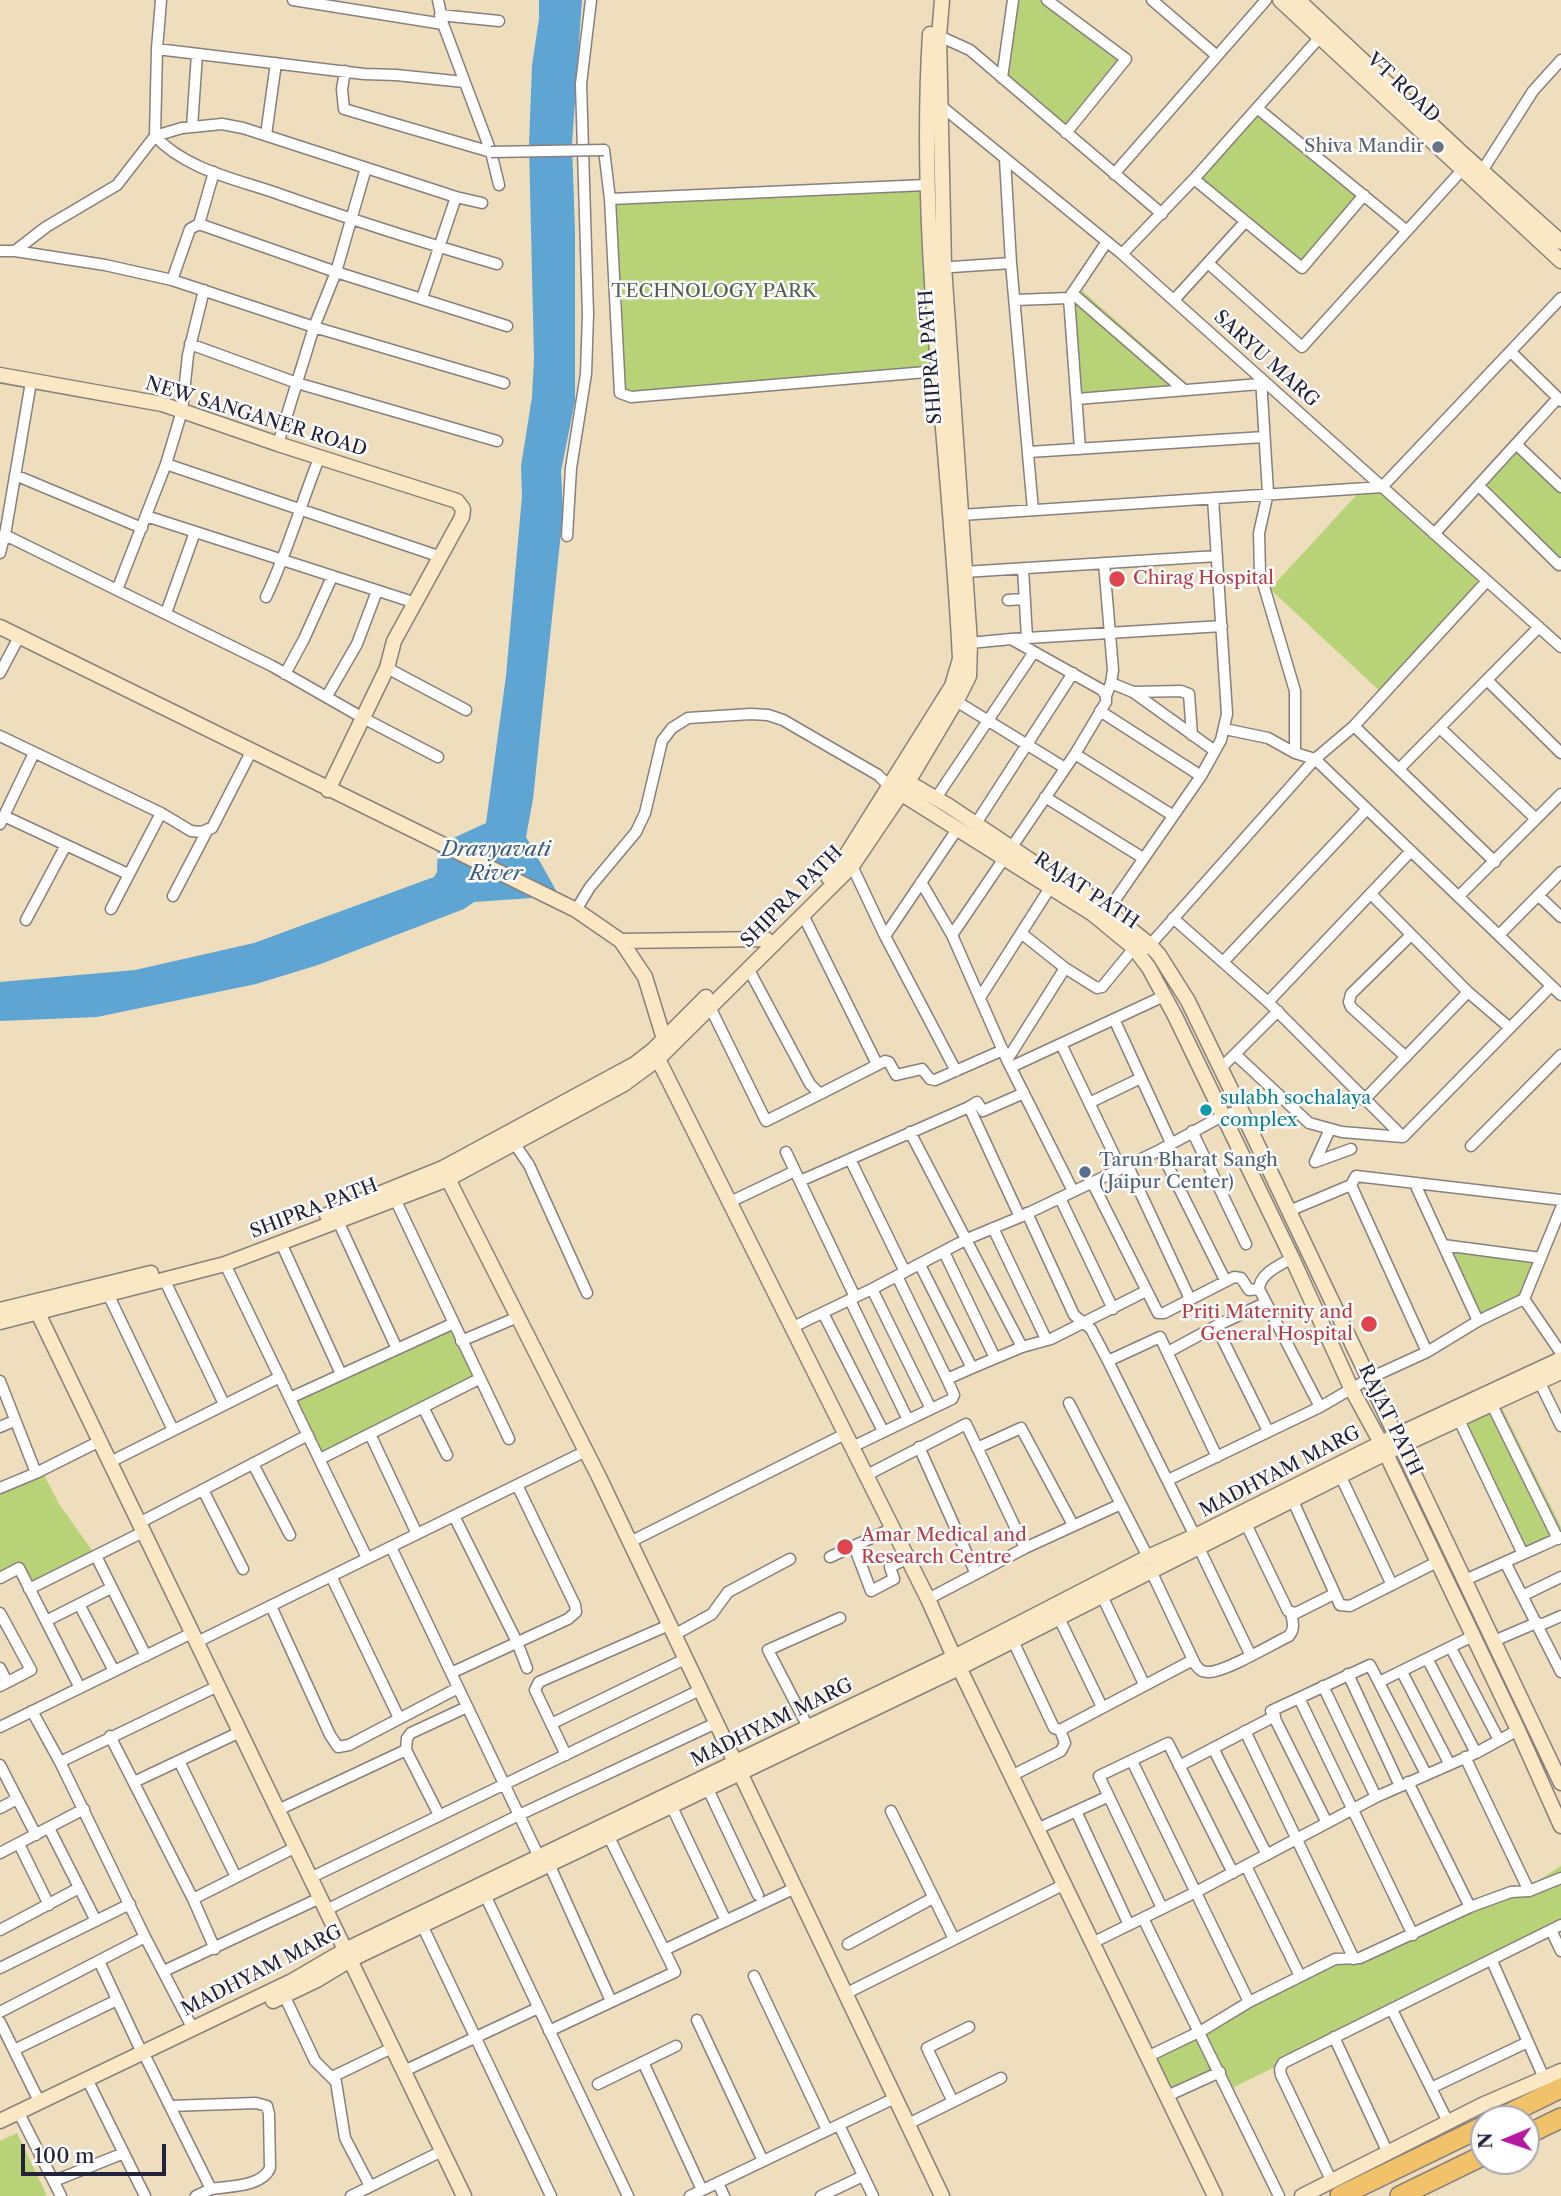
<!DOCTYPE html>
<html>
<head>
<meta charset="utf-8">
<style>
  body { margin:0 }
  #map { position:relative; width:1561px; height:2196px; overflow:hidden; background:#eedebd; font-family:"Libre Caslon Text",serif }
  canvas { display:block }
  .north { position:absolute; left:1470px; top:2105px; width:70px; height:70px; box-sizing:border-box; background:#fff; border:2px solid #a7a7b1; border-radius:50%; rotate:268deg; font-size:19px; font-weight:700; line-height:28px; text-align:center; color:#22223b }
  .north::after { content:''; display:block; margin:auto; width:24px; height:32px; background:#b5179e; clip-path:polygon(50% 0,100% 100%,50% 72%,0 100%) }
  .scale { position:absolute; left:21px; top:2144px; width:145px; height:32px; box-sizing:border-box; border:4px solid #22223b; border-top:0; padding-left:9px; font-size:21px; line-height:24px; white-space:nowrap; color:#22223b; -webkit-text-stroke:5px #fff; paint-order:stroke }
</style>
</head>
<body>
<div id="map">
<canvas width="1561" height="2196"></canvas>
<div class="north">N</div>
<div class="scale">100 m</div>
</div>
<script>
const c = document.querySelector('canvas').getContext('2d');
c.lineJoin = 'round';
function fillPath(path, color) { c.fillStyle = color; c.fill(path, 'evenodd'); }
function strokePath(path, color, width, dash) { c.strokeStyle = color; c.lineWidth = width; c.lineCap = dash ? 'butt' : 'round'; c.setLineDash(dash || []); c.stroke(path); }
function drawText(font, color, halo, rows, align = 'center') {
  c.font = font + ' "Libre Caslon Text",serif'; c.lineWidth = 5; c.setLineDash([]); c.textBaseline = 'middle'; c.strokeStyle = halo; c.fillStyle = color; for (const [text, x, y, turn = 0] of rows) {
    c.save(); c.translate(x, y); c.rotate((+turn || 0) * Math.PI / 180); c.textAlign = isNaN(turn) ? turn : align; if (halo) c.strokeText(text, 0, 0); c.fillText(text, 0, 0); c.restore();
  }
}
fillPath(new Path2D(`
  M1013 0H1047L1126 59 1066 133 1002 78Z
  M1257 108 1364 195 1302 268 1194 179Z
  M926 185 938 371 620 393 610 199Z
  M1077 286 1193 389 1077 399 1069 298Z
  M1517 445 1561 487V564L1479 486Z
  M1382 487 1487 581 1383 694 1270 589 1363 488Z
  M1443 1245 1541 1258 1524 1299 1478 1321Z
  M452 1324 479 1379 320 1459 290 1398Z
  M1499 1402 1561 1527V1537L1525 1553 1460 1420Z
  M44 1475 59 1504 96 1556 29 1589 19 1568 0 1578V1488Z
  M1561 1866V1926L1228 2090 1220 2073 1167 2096 1147 2057 1248 2004 1352 1954 1525 1889Z
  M17 2133 47 2196H0V2141Z`), '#b8d277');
fillPath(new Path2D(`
  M539 0H582L572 144 575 231V401L561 471 563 513 533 799 526 837 557 892 532 898 474 902 464 909 318 965 256 984 97 1017 0 1021V982L135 970 254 943 434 877 437 872 438 845 486 823 506 676 522 496 521 466 532 397 534 359 529 145 532 65 539 19Z`), '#5ea5d4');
const street = new Path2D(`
  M161 0 157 49 155 136C185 169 235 179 276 193 349 219 422 242 497 264
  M293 0 443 24
  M438 0 443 24 491 152 499 185
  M1047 0 1126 59 1066 133
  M1152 0 1217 56
  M440 15 499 21
  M939 36 970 50 1162 214
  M157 49 364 74 396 75 464 82
  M345 71 342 89 344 109 491 152
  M1002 78 1013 0
  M940 105 1122 254 1561 647
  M1257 108 1407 231
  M192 127 197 54
  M266 135 276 63
  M604 150 610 199 620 393 631 397 938 371
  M1005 159 1011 263 1033 510
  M1482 171 1533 91 1561 60
  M1114 174 1266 0
  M1194 179 1302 268 1364 195
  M610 199 926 185
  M199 224 336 272 507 326
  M0 251H15L105 265 172 280 314 327 504 383
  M15 251 46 227 117 185 155 136 182 128 222 124 243 128 456 197 482 203
  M1122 254 1194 179 1320 37
  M1208 263 1302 347 1462 170
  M937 268 1011 263
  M172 280 190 229 199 224 214 172
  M1072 293 1184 390
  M422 298 456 197
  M1069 298 1106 243
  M1015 300 1069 298 1080 449
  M1174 300 1245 222
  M190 344 297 383 497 441
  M1511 352 1558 398
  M1261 378 1268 493 1259 533 1260 573 1295 691V753
  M1077 399 1260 384
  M278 444 314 327 336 272 366 168
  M1517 445 1561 487
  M1029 452 1264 437
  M166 464 441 557
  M15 475 142 528
  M1479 486 1559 565 1561 563
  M961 515 1382 487 1561 298
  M146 516 416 603
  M1434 534 1558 398 1561 401
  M5 535 272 666 363 718 438 757
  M567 536 571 468 586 374 588 314 581 84 591 0
  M0 553 6 529 31 382
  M1104 563 1113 670 1111 683 1106 696
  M1023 568 1027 638
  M964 572 1217 556
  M117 590 166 464 182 411 188 355 204 290
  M266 597C288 551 301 503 320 456
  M1008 600 1025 599
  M166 613 195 532
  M970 643 1011 639 1222 626
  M387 668 466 710
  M0 673 19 637
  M285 674 304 639 332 577
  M1488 681 1561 753
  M1111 683 1133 692 1215 751
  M1133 692 1181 691 1189 694 1192 735
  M327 696 357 644 377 591
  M956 701 1065 768
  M1100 711 1201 776
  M1354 726 1495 862
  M1440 728 1536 819
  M1225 729 1268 738 1295 753 1315 759 1561 995
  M0 736 161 813 191 831 201 832 212 828 251 752
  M1075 754 1172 815
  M1399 769 1539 627
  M1045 797 1143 858
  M936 798 1034 652
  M4 816 128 874
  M0 824 34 753
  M975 825 1073 673
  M852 866 885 936 956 1071
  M921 882 952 935 1007 1060 1073 1191
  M1371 894 1468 992 1510 1028
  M1538 895 1561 917
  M173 896 208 829
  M1459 896 1561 794
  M111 909 161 813
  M576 910 590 887 636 832 645 813 662 741 672 728 688 718 751 714 768 715 783 720 878 775 890 787
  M1108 910 1201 776 1221 740 1227 714 1213 498
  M803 915 877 1064
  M1173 918 1268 1002 1403 1137
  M26 920 66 845
  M1021 933 1065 968 1097 988 1102 987 1134 948
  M952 935 1075 754 1106 702V696L1102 690 1011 639
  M1499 935 1561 872
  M885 936 958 828
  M1139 954 1150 945 1315 759 1354 726 1487 581
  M1223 962 1367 809
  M748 968 810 1084 820 1094 885 1061 889 1062 896 1075 922 1069 930 1079 935 1080 1003 1050
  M981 996 1053 883
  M1268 1002 1411 851
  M710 1007 766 1121 820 1094
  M1114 1019 1171 1143
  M1061 1044 1120 1167
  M1236 1055 1309 1123 1342 1132 1403 1137 1551 986
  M1406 1057 1351 1007 1349 1002 1351 994 1411 935
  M1007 1060 1065 968
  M1011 1067 1164 996
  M1220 1069 1278 1011
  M1364 1100 1468 992
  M1089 1103 1141 1078
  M969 1107 977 1102 983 1111 1024 1093
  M1192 1131 1246 1244
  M910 1132 1022 1347
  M514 1143 529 1165 587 1293
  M1471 1146 1561 1055
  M1160 1150 1225 1280
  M786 1152 795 1171
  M850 1159 905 1272
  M1315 1162 1351 1149
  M1315 1162 1330 1129
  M1127 1164 1190 1299
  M800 1181 969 1107 1020 1217
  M1092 1182 1158 1313H1164L1234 1277 1241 1278 1249 1290 1259 1289
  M1415 1184 1478 1321
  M1351 1185 1427 1352
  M1060 1198 1113 1309
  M395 1199 509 1439
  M730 1202 795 1171 855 1297
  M1289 1211 1351 1185 1356 1176 1561 1200
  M1027 1213 1074 1315 1091 1329 1108 1361 1195 1536
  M338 1221 397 1349
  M993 1228 1046 1339
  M281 1243 341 1374
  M1443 1245 1541 1258
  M944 1252 995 1358
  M1292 1258C1279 1266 1260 1273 1259 1289L1320 1407
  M225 1264 367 1558
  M920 1265 972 1368 1022 1347 1051 1339 1146 1291
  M164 1279 224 1404
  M872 1289 931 1409 952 1399 954 1395 947 1379 897 1276
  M108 1294 173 1430
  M1524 1299 1561 1353
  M850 1300 908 1420
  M823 1313 883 1431
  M1216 1326 1268 1431
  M793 1327 872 1289 967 1239 1020 1217 1160 1150 1222 1116 1241 1110
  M461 1341 518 1317
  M1168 1352 1216 1326 1265 1303
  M1108 1361 1160 1337 1217 1457
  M947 1379 972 1368
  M0 1381 36 1473
  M1540 1383 1561 1426
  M290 1398 452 1324
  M1069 1403 1148 1557
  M1492 1405 1558 1539
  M423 1407 447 1455
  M1459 1420 1523 1554
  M0 1427 14 1421
  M370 1434 417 1534
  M852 1447 931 1409
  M919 1447 976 1574
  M977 1448 1021 1428 1073 1525
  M320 1459 479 1379
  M110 1462 280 1377
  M253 1464 290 1535
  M867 1475 966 1424 1025 1548
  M1341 1477 1392 1585
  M1168 1480 1320 1407 1370 1378 1427 1352 1478 1321 1524 1299 1561 1208
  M0 1488 36 1473 100 1441
  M203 1490 243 1569
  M1293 1501 1340 1605 1350 1606 1437 1562
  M454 1516 517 1642 527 1668
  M139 1523 308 1435
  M1246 1524 1288 1611 1296 1613 1334 1594
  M630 1542 845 1434
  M854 1546 871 1591 894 1579 890 1567 908 1558
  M391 1547 539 1857
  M1199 1548 1250 1654
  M96 1556 146 1656
  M830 1557 893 1528
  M1505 1562 1561 1672
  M1151 1571 1195 1664C1199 1669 1201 1672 1208 1672 1224 1673 1272 1644 1289 1636 1295 1629 1293 1622 1291 1613
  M331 1576 399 1718
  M0 1578 19 1568 80 1688
  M1465 1580 1561 1537
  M29 1589 143 1532
  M1102 1596 1144 1684
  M1522 1596 1561 1577
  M928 1599 1025 1548 1121 1504
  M79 1604 114 1671
  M271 1606 330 1735 338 1747 349 1745 458 1688
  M0 1613 31 1670 0 1686
  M1059 1618 1102 1707
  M46 1621 111 1588
  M674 1635 712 1614 728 1592 790 1559
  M1013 1641 1054 1728 1060 1730 1193 1660
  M1494 1641 1536 1623 1543 1624 1561 1616
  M197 1642 586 1451
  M1451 1648 1499 1740
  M1428 1660 1476 1753
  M0 1668 7 1682
  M1402 1672 1449 1763
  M451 1673 568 1619 576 1612 575 1605 517 1485
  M1348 1674 1400 1786
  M1379 1682 1473 1636
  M1323 1686 1376 1797
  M1299 1698 1413 1935
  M32 1711 60 1762 145 1937 193 2029
  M551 1724 685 1659
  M0 1727 192 1633
  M808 1727 768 1650 840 1618
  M1245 1731 1354 1959
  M110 1736 193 1899 215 1949
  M1213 1748 1267 1855
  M566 1755 535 1690 539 1682 669 1625
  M1465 1757 1529 1891
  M179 1761 236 1877
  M1132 1761 1249 2002 1335 1959 1360 1958 1470 1907 1511 1892 1529 1891 1561 1878
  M60 1762 218 1686
  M0 1765 36 1835
  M1179 1766 1275 1716
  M1011 1776 1061 1751 1065 1743 1060 1730
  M134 1782 240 1732
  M1408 1782 1470 1907
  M707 1787 758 1895
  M671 1805 726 1921
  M0 1808 17 1799
  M278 1810 406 1750
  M891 1811 954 1939
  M1076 1811 1129 1925
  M439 1815 406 1750 407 1738 411 1733 467 1707
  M1327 1823 1271 1711 1370 1665 1426 1774
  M49 1828 96 1921
  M1037 1829 1107 1797
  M19 1844 49 1905
  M0 1853 84 1809
  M549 1864 611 2001
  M1246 1866 1300 1976
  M310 1878 700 1690
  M485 1895 628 2196
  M193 1899 296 1847
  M1162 1908 1099 1776 1168 1743 1233 1873
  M326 1910 519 1815 716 1723
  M1143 1918 1279 2196
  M422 1925 551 2196
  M0 1930 79 1888
  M1551 1930 1561 1951
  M1092 1943 1194 1893 1376 1797 1476 1753 1518 1730
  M848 1944 933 1898
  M664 1950 795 1888
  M99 1961 142 2053
  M1492 1961 1544 2078
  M0 1968 130 1904
  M164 1971 320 1898
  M754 1976 827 2130
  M847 1993 1065 1884
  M284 1995 315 2061 336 2082 345 2138 370 2186
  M1392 2010 1448 2122
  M0 2012 145 1937
  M697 2020 763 2161
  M0 2022 39 2101
  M549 2031 675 1972 608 1835
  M1334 2037 1388 2153
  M14 2050 117 2000
  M1147 2057 1203 2030 1249 2002
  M147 2060 211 2189 196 2196
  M643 2062 702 2190
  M404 2071 538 2008
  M332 2077 392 2048
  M598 2084 676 2046
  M91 2087 145 2196
  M1431 2088 1528 2042
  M1167 2096 1220 2072
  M953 2102 927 2048 969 2027
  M170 2106 256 2103 267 2106 269 2114 270 2168C262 2187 229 2186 211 2189
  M22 2119 61 2196
  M908 2124 1001 2078
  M839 2125 873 2196
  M54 2181 124 2153
  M1332 2182 1281 2075 1280 2069 1283 2063 1561 1925
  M718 2183 724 2196
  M351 2196 442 2151
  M690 2196 895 2098
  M821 2196 863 2176`);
const secondary = new Path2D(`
  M1280 0 1561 261
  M1298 0 1462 153 1561 242
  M0 375 162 404 278 444 457 501 463 509 462 517 394 641 387 668 328 790
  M0 627 576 910 621 941 645 977 664 1039
  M901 778 949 806 1057 878 1089 896 1150 945 1159 955 1188 1001 1241 1110 1561 1783
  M894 789 1093 914 1134 948 1149 968 1175 1016 1292 1258 1352 1390 1381 1443 1518 1730 1561 1826
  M828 877 838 868 952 686 960 659C950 451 917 243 930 34
  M621 941 766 939
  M655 1053 928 1599 954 1657 1215 2196
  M448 1179 598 1475 942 2196
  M327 1215 443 1168 635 1064 653 1050 706 997
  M34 1305 464 2196
  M0 1310 151 1273
  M0 1322 225 1264 338 1221 448 1179 624 1084 658 1059 852 866 902 792 959 696 969 676 970 643 944 266 939 36 942 0
  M273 2001 317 1980 350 1960 959 1668 1386 1453 1561 1372
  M0 2121 292 1981 345 1950 954 1657 1148 1557 1195 1536 1397 1435 1561 1359
  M1302 2196 1482 2105 1561 2071`);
const highway = new Path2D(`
  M1498 2119 1561 2088
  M1526 2135 1561 2118
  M1340 2196 1484 2126
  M1400 2196 1484 2155`);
strokePath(street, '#88807c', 13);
strokePath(secondary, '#88807c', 17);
strokePath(highway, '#88807c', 22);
strokePath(street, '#fff', 10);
strokePath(secondary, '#fae7c3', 14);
strokePath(highway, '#f2c26a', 19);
const streetBridge = new Path2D(`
  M491 152 604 150`);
strokePath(streetBridge, '#88807c', 13, []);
strokePath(streetBridge, '#fff', 10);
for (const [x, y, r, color] of [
  [1438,147,7,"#6b7280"],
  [1117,579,9,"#e0444e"],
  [1206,1110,7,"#0f9aa8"],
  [1085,1172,7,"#5c6f8a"],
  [1369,1324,9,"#e0444e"],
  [845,1547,9,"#e0444e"]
]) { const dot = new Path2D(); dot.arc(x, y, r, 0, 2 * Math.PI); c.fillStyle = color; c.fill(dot); strokePath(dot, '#fff', 2.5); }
drawText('19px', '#22223b', '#fff', [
  ["VT ROAD",1403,88,43],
  ["SHIPRA PATH",931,357,-94],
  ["SARYU MARG",1266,359,42],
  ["NEW SANGANER ROAD",256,417,17],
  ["RAJAT PATH",1086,891,34],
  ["SHIPRA PATH",792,897,-45],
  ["SHIPRA PATH",314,1209,-21],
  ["RAJAT PATH",1390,1420,64],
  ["MADHYAM MARG",1280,1472,-27],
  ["MADHYAM MARG",772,1723,-26],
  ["MADHYAM MARG",262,1971,-27]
]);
drawText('19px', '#5b616d', '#fff', [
  ["Shiva Mandir",1424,147]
], 'right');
drawText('19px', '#566050', '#fff', [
  ["TECHNOLOGY PARK",714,292]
]);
drawText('19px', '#be3a42', '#fff', [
  ["Chirag Hospital",1133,579],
  ["Priti Maternity and",1353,1313,"right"],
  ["General Hospital",1353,1335,"right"],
  ["Amar Medical and",861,1536],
  ["Research Centre",861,1558]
], 'left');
drawText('19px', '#0d838f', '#fff', [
  ["sulabh sochalaya",1220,1099],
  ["complex",1220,1121]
], 'left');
drawText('19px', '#4e5e75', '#fff', [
  ["Tarun Bharat Sangh",1099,1161],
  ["(Jaipur Center)",1099,1183]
], 'left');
drawText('italic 21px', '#3d5d80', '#fff', [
  ["Dravyavati",496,850],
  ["River",496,874]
]);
</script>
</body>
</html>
